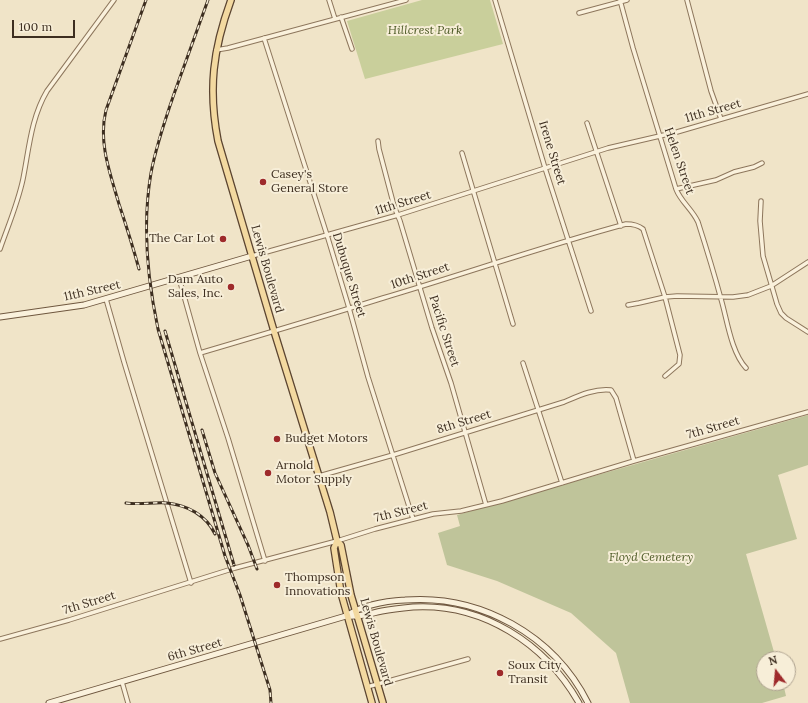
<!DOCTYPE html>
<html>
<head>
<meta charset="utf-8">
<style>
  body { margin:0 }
  #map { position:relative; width:808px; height:703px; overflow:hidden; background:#f0e4c8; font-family:Lora,serif }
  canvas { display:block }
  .north { position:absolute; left:756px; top:651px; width:40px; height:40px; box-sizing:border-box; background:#f7eed8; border:1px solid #ada18e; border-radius:50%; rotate:344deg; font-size:11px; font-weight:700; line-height:16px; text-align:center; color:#3d2e20 }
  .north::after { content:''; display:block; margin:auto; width:14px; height:18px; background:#9e2a2b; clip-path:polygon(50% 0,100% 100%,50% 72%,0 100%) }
  .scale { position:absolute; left:12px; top:20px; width:63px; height:18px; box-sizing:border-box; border:2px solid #3d2e20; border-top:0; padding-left:5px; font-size:12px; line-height:14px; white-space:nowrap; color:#3d2e20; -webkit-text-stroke:3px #f7eed8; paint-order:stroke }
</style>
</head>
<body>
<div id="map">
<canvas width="808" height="703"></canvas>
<div class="north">N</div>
<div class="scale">100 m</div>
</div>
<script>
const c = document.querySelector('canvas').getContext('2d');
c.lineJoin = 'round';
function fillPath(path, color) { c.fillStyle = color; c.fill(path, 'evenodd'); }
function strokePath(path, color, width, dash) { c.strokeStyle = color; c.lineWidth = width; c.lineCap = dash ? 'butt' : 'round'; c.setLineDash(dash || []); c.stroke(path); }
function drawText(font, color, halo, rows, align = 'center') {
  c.font = font + ' Lora,serif'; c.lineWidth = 4; c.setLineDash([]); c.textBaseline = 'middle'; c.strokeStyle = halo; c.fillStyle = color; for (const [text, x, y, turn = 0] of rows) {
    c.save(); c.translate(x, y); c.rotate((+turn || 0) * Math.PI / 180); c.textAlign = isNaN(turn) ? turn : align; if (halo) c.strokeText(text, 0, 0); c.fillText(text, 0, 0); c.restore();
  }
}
fillPath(new Path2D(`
  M422 0H490L503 44 365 79 347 21Z`), '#c9cf9b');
fillPath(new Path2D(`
  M808 415V465L778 475 797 539 746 554 776 659H764V683H783L786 696 762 703H630L616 653 571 613 497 581 447 565 438 533 460 526 457 515Z`), '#bfc49a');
const minor = new Path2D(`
  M329 0 335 19
  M495 0 545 168 591 311
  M620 0 633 48 676 189C681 202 692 209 698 222 706 247 714 273 721 299 727 319 731 352 746 368
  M687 0 711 91 721 119
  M579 13 627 0
  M341 17 352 49
  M264 38 327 235 349 308 368 377 413 519
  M216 50 228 48 406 0
  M587 123 621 226
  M378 141 379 149 394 206 400 221 432 328 451 383 486 505
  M462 153 513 324
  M676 189 716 180 734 172 754 167 762 163
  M761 201 760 221 763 256 777 304 781 313 786 318 808 332
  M0 249C8 226 18 203 23 179 29 149 31 118 47 91L114 0
  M252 256 398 215 608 148 677 132 808 94
  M179 278 200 353 228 438 265 561
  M106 299 124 362 191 583
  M628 305 639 303 665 297 677 296 733 297 748 295 771 286 808 262
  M200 353C261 335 322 317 383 298 464 274 544 246 626 224 633 224 638 225 643 229L665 297 680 355 679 364 665 376
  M523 363 562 483
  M319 476 393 455 564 402C578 396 595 388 611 390L616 398 634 461
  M0 639 69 620 235 568 337 541 375 529 433 514 461 511 502 501 634 461 808 412
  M122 682 128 703
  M367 687 468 659`);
const secondary = new Path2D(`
  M0 317 84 305 252 256
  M346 616C361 617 368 614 382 611 392 609 402 608 413 607 482 603 545 643 579 703
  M49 703 346 616C363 605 384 601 405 600 480 594 554 635 588 703`);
const primary = new Path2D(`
  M231 0C213 49 208 89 218 141L274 331 330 512 337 541 341 545 351 595 383 703
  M337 541 334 548 341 593 372 703`);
strokePath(minor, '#8d765c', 5.5);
strokePath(secondary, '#6f573f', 7);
strokePath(primary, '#5b4430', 8);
strokePath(minor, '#faf1dc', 3.5);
strokePath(secondary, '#faf1dc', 5);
strokePath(primary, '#f3d9a0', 5.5);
const rail = new Path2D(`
  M208 0C197 31 185 63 174 94 165 120 156 146 151 173 142 225 147 277 158 329L225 556 240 595 270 690 271 703
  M139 269C133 247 126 225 119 204 110 173 98 142 106 110L146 0
  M165 331 234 565
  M202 430 215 473 248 545 257 569
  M126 503C140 505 153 502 167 503 187 505 206 515 215 534`);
strokePath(rail, '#3d2e20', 3);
strokePath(rail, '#f7eed8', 1.5, [4.5]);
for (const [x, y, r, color] of [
  [263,182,4,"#9e2a2b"],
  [223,239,4,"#9e2a2b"],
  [231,287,4,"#9e2a2b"],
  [277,439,4,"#9e2a2b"],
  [268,473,4,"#9e2a2b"],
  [277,585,4,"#9e2a2b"],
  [500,673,4,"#9e2a2b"]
]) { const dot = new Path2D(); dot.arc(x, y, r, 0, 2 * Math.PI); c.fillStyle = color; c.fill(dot); strokePath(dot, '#f7eed8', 1.5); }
drawText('italic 12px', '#4d5a26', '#f7eed8', [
  ["Hillcrest Park",425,31],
  ["Floyd Cemetery",651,558]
]);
drawText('12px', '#3d2e20', '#f7eed8', [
  ["11th Street",713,111,-16],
  ["Irene Street",552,153,73],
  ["Helen Street",679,161,71],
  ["11th Street",403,203,-17],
  ["Lewis Boulevard",267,269,74],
  ["Dubuque Street",349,275,73],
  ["10th Street",420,276,-18],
  ["11th Street",92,291,-13],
  ["Pacific Street",444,331,72],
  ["8th Street",464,422,-17],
  ["7th Street",713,428,-16],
  ["7th Street",401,512,-14],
  ["7th Street",89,603,-17],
  ["Lewis Boulevard",376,642,74],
  ["6th Street",195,650,-16]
]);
drawText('12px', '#3d2e20', '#f7eed8', [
  ["Casey's",271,175],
  ["General Store",271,189],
  ["The Car Lot",215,239,"right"],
  ["Dam Auto",223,280,"right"],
  ["Sales, Inc.",223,294,"right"],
  ["Budget Motors",285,439],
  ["Arnold",276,466],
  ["Motor Supply",276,480],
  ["Thompson",285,578],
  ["Innovations",285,592],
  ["Soux City",508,666],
  ["Transit",508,680]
], 'left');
</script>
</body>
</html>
